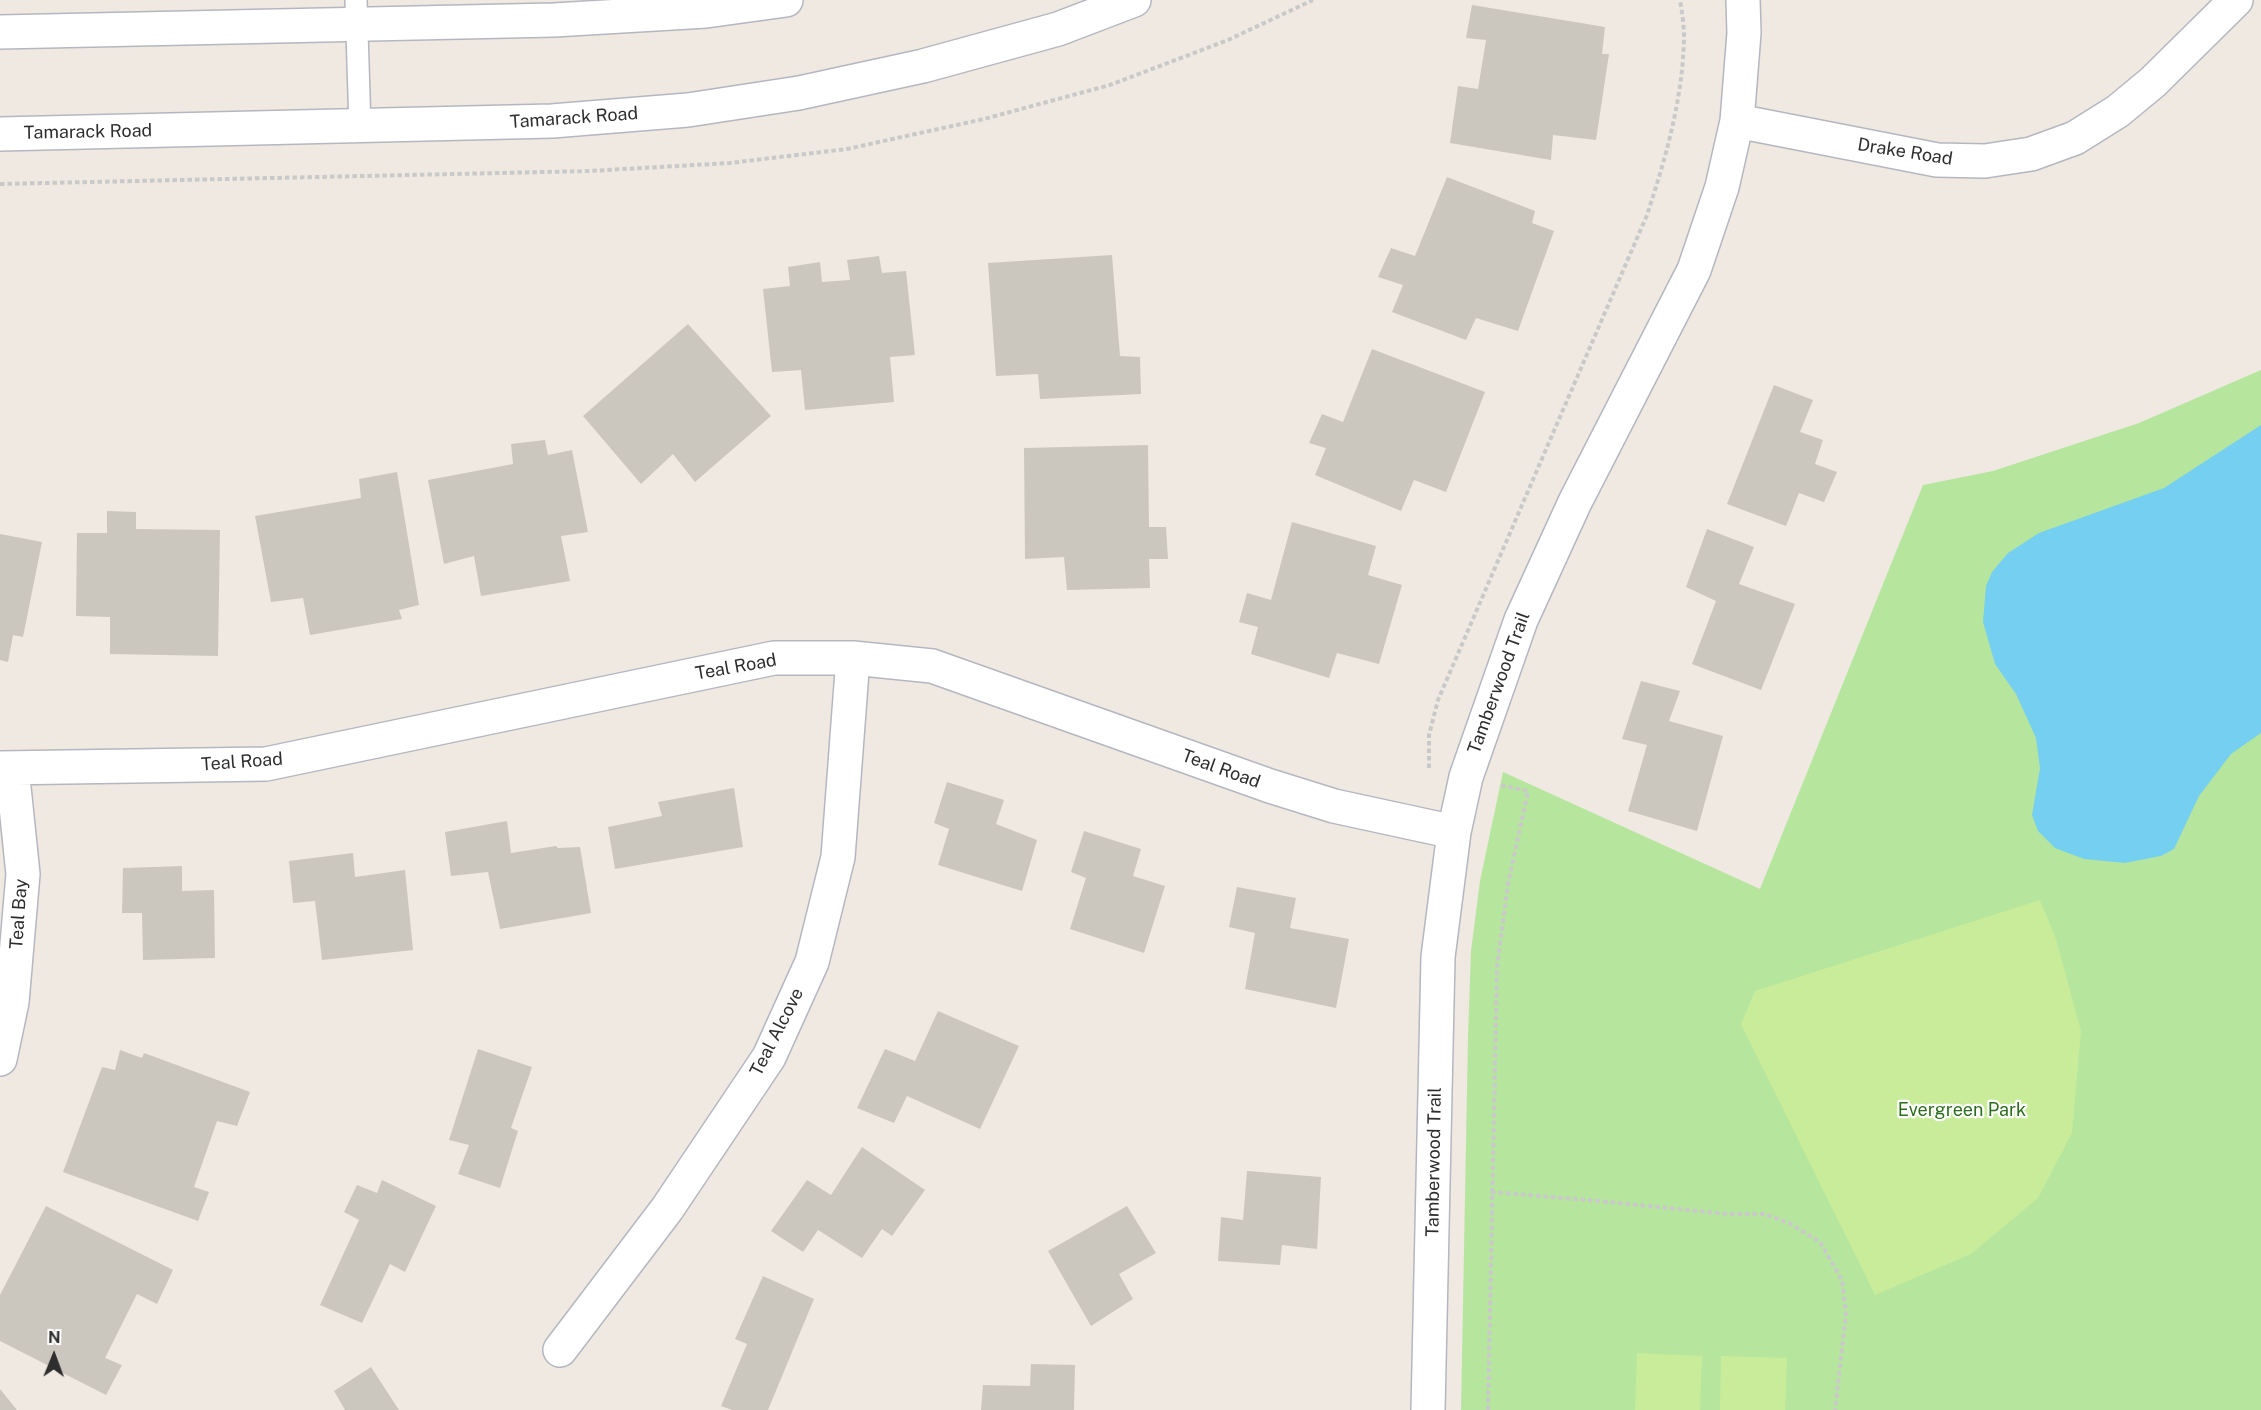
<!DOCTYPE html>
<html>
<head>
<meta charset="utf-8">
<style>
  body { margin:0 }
  #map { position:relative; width:2261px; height:1410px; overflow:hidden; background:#efe9e1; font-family:"Public Sans",sans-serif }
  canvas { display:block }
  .north { position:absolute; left:24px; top:1326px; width:60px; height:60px; -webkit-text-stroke:4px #fff; paint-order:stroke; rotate:1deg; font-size:16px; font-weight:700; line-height:24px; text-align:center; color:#2e2e2e }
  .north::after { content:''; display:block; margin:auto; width:21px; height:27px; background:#2e2e2e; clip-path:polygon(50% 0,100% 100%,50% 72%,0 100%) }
</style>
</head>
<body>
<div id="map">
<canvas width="2261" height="1410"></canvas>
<div class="north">N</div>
</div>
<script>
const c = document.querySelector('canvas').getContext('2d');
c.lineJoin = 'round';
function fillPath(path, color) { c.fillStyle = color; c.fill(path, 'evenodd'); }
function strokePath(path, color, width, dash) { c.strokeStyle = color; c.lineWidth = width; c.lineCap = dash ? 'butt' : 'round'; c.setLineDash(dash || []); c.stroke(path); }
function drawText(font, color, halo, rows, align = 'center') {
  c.font = font + ' "Public Sans",sans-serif'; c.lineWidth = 4.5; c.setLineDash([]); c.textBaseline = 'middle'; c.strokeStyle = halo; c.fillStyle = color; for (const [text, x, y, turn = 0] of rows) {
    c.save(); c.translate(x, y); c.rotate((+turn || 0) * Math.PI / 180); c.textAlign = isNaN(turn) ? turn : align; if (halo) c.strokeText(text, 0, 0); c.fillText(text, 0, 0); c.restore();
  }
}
fillPath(new Path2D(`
  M2261 370V1410H1461L1468 1037 1471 951 1480 881 1503 772 1760 889 1923 485 1993 471 2139 423Z`), '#b6e59e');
fillPath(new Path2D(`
  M2040 900 2056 939 2081 1031 2072 1133 2038 1198 1971 1254 1875 1295 1741 1024 1755 991Z
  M1637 1353 1702 1356 1700 1410H1635Z
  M1721 1356 1787 1358 1785 1410H1720Z`), '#c9ec9a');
fillPath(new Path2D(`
  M2261 425V733L2231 754 2199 796 2174 849 2161 856 2125 863 2084 859 2055 848 2038 831 2032 815 2040 768 2036 738 2016 694 1995 664 1983 622 1986 586 1992 572 2008 553 2039 533 2164 488Z`), '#75cff0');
fillPath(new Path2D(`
  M1472 5 1605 27 1602 54H1609L1596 140 1553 135 1551 160 1450 143 1458 86 1478 89 1486 40 1466 38Z
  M1447 177 1535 211 1532 223 1554 231 1518 331 1476 318 1466 340 1392 312 1403 285 1378 277 1391 248 1415 256Z
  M1112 255 1120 356 1140 357 1141 394 1040 399 1038 374 996 376 988 263Z
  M879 256 882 273 906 271 915 355 890 357 894 402 805 410 801 370 772 372 763 289 790 286 788 267 820 262 822 282 850 280 847 260Z
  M688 324 771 416 695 482 673 454 641 484 583 416Z
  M1372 349 1485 392 1446 492 1414 480 1401 511 1315 475 1326 448 1309 443 1322 414 1343 422Z
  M1774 385 1813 400 1800 432 1823 440 1815 464 1837 472 1824 502 1799 493 1786 526 1727 504Z
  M545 440 548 455 572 450 588 532 561 536 570 581 481 596 474 556 444 564 428 480 513 464 511 444Z
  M1148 445 1149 527H1166L1168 559H1149L1150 588 1067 590 1064 557 1025 559 1024 448Z
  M397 472 419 605 399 610 402 619 310 635 303 598 271 602 255 516 361 498 359 479Z
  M107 511 136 512V529L220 530 218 656 110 654V617L76 616 77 533H107Z
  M1292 522 1376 546 1368 575 1402 585 1379 664 1337 653 1329 678 1251 654 1258 627 1239 622 1247 593 1271 600Z
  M1707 529 1754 547 1739 584 1795 604 1761 690 1692 664 1716 601 1686 587Z
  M0 534 42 542 23 637 13 635 8 662 0 660Z
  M1641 681 1680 691 1669 721 1723 736 1697 831 1628 811 1647 745 1622 739Z
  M947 782 1004 800 996 824 1037 840 1022 891 938 865 949 829 934 823Z
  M734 788 743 847 615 869 608 827 662 816 658 802Z
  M507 821 511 853 556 846 558 848 580 847 591 913 500 929 488 872 451 876 445 832Z
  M1084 831 1141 849 1133 876 1165 886 1144 953 1070 929 1086 878 1071 872Z
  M353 853 355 877 405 870 413 950 322 960 315 901 293 903 289 861Z
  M182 866V891L214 890 215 958 143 960 142 913H122L123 868Z
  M1237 887 1296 898 1290 928 1349 939 1336 1008 1245 989 1255 933 1229 927Z
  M938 1011 1019 1046 980 1129 907 1096 894 1123 857 1108 885 1049 915 1061Z
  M478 1049 532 1067 511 1128 518 1131 500 1188 458 1174 469 1145 449 1140Z
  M120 1050 142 1058 144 1053 250 1092 237 1126 217 1121 194 1187 209 1192 198 1221 63 1172 102 1067 115 1070Z
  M862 1147 925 1190 892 1236 882 1229 862 1258 818 1230 803 1252 771 1231 807 1180 831 1195Z
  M1247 1171 1321 1177 1317 1249 1282 1245 1280 1265 1218 1261 1221 1217 1243 1220Z
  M382 1180 436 1206 405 1272 390 1264 362 1323 320 1305 359 1220 344 1212 357 1185 377 1193Z
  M46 1206 173 1270 157 1304 137 1294 105 1358 122 1365 106 1395 0 1341V1295Z
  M1127 1206 1156 1253 1119 1274 1133 1299 1091 1326 1048 1251Z
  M763 1276 814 1299 768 1410H732L721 1406 747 1344 735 1339Z
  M1031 1364 1075 1365 1074 1410H981L983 1385 1030 1386Z
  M371 1367 399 1410H345L334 1391Z
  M0 1389 17 1410H0Z`), '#cbc7bf');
const service = new Path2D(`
  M356 0 360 127`);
const minor = new Path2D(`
  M1737 121 1937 160 1985 161 2031 154 2075 138 2118 111 2153 82 2236 0
  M0 768 266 764 774 658H853L932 666 1270 786 1334 806 1454 832
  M0 1059 12 1002 23 874 12 768
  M560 1350 667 1209 769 1057 812 962 838 857 853 658
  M1428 1410 1438 957 1454 832 1466 777 1521 620 1575 502 1694 270 1722 187 1737 121 1744 33 1743 0`);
const tertiary = new Path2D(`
  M0 32 554 20 706 11 786 0
  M0 134 552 121 688 110 799 93 923 66 1058 29 1134 0`);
strokePath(service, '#b4b7c1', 24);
strokePath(minor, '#b4b7c1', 36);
strokePath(tertiary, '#b4b7c1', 36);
strokePath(new Path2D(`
  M0 184 589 171 730 163 847 149 984 119 1110 85 1228 40 1313 0
  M1429 768V735L1438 700 1647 215C1666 157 1683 98 1684 37 1684 25 1682 12 1680 0
  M1491 1192 1588 1200 1727 1214H1764L1789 1223 1820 1242 1842 1280 1846 1314 1835 1410
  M1488 1410 1497 967 1508 884 1528 791 1500 785`), '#c9c9c9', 4, [4.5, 3]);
strokePath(service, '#fff', 21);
strokePath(minor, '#fff', 33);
strokePath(tertiary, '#fff', 33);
drawText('18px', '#2e2e2e', '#fff', [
  ["Tamarack Road",574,118,-4],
  ["Tamarack Road",88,132,-1],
  ["Drake Road",1905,152,9],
  ["Teal Road",736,667,-10],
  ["Tamberwood Trail",1499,683,-70],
  ["Teal Road",242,762,-4],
  ["Teal Road",1221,769,20],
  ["Teal Bay",19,914,-86],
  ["Teal Alcove",777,1032,-63],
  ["Tamberwood Trail",1434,1162,-89]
]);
drawText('18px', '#2c6e1b', '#fff', [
  ["Evergreen Park",1962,1110]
]);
</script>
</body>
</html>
